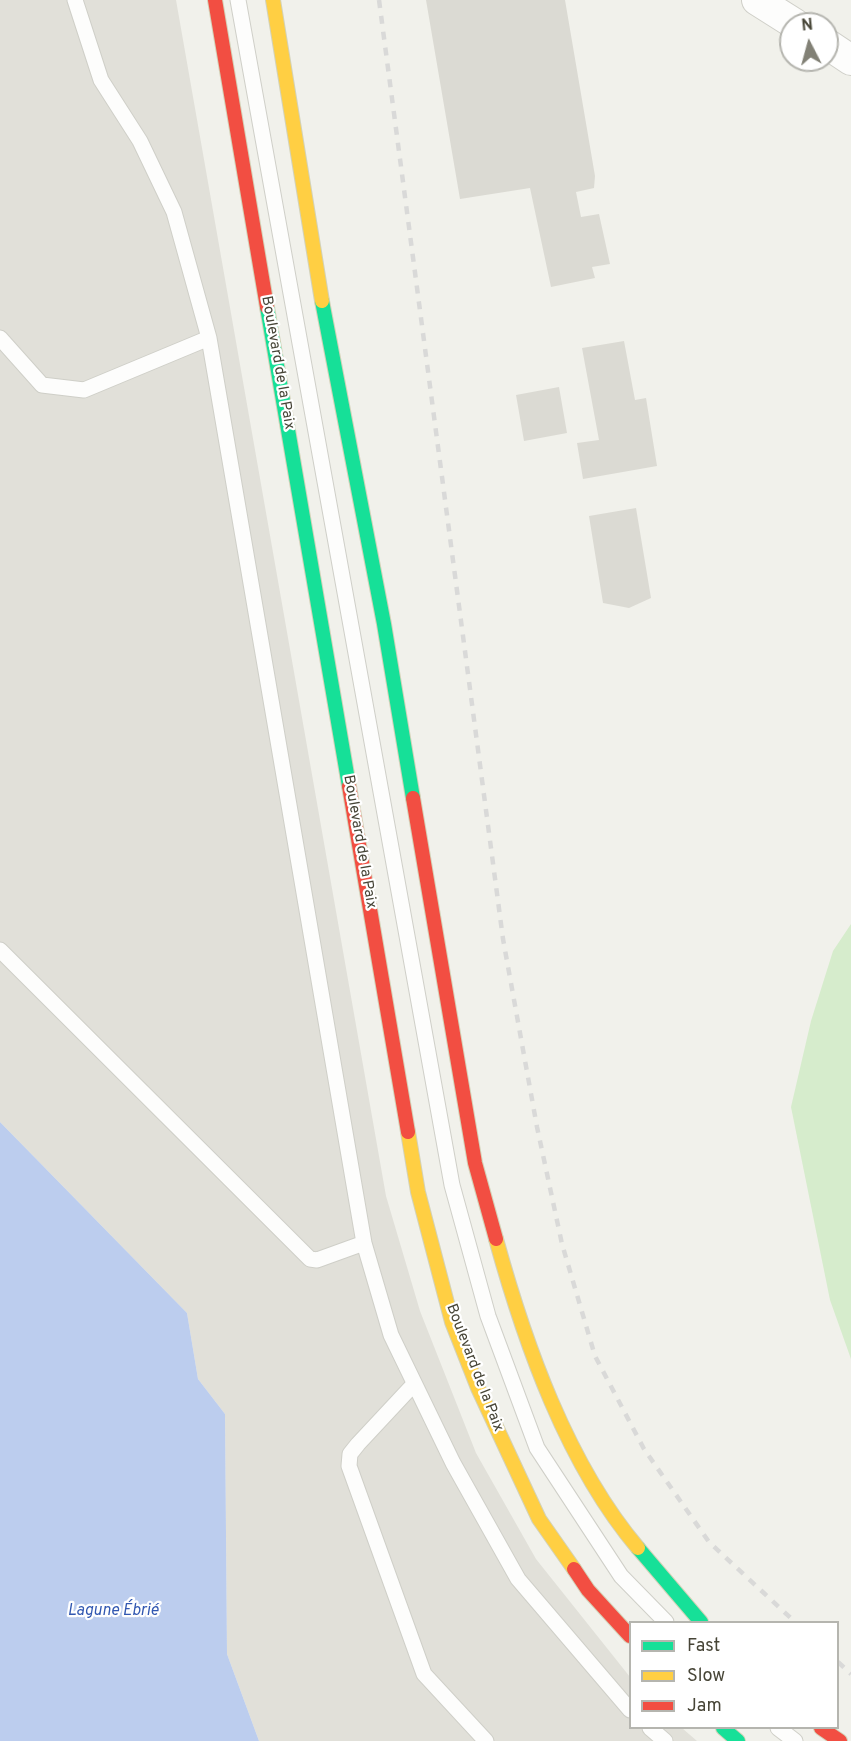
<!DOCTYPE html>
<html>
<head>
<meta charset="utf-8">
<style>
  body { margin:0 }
  #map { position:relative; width:851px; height:1741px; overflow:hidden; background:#f1f1eb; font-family:Overpass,sans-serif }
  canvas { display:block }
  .legend { position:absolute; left:629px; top:1621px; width:210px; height:108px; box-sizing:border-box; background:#fff; border:2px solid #b5b5af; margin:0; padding:8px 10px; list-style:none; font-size:18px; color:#474537 }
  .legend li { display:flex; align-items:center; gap:12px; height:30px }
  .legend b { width:30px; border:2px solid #b5b5af }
  .north { position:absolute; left:779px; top:12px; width:60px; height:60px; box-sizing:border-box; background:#fff; border:2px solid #b5b5af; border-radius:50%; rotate:354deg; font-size:16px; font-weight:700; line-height:24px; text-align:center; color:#474537 }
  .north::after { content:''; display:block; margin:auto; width:21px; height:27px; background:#828176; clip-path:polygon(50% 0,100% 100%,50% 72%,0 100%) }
</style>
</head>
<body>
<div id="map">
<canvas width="851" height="1741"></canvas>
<ul class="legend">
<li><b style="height:8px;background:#16e098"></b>Fast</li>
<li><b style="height:8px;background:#ffcf43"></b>Slow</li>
<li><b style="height:8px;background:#f24e42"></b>Jam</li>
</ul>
<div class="north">N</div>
</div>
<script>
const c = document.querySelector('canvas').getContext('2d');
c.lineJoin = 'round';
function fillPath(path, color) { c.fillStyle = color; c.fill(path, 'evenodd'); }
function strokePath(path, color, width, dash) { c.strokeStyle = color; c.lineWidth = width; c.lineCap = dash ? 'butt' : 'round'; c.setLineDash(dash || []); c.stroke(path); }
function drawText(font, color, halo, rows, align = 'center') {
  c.font = font + ' Overpass,sans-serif'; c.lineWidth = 4.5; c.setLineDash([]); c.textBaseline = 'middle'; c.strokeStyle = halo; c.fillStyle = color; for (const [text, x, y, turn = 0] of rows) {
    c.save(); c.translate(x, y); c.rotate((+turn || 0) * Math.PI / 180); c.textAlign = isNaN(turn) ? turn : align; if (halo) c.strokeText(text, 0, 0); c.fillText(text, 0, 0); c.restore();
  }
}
fillPath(new Path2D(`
  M0 0H176L386 1196 420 1311 476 1453 536 1559 630 1677V1728H682L697 1741H259L227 1654 225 1414 198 1379 187 1313 0 1122Z`), '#e1e0d9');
fillPath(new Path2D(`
  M851 924V1359L830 1300 791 1107 811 1021 833 951Z`), '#d6eccc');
fillPath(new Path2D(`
  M0 1122 187 1313 198 1379 225 1414 227 1654 259 1741H0Z`), '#bccdee');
fillPath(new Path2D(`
  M426 0H565L595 176 594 188 576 192 581 217 599 214 610 264 592 267 595 278 551 287 530 188 460 199Z
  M624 341 635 400 646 398 657 466 583 479 577 443 599 440 582 348Z
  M559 387 567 433 524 441 516 395Z
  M636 508 651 598 629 608 603 603 589 516Z`), '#dbdad3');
const lane = new Path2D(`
  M75 0 101 80 140 141 174 212 209 338 364 1243 391 1335 453 1463 518 1579 630 1710
  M238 0 452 1185 488 1316 537 1448 621 1576 666 1622
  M0 338 42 385 84 390 209 338
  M0 950 310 1259 317 1260 364 1243
  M414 1384 358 1444 350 1454 349 1466 424 1674 486 1741
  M650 1728 665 1741
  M778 1728 795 1741`);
const street = new Path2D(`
  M757 0 795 24
  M827 44 851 60`);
const fast = new Path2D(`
  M322 301 384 624 413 798
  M267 307 349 786
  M638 1548 701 1622
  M723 1728 738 1741`);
const slow = new Path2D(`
  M273 0 322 301
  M408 1132 418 1192 452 1322 478 1388 539 1519 574 1569
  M496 1239C525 1344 567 1464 638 1548`);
const jam = new Path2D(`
  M215 0 267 307
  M349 786 408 1132
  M413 798 475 1163 496 1239
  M574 1569 588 1590 630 1636
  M821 1728 840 1741`);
strokePath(lane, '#cfcfc8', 17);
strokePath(street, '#cfcfc8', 32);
strokePath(fast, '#d3d2b8', 16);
strokePath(slow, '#d3d2b8', 16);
strokePath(jam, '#d3d2b8', 16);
strokePath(lane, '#fdfdfc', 15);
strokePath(street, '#fdfdfc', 30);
strokePath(fast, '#16e098', 14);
strokePath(slow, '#ffcf43', 14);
strokePath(jam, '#f24e42', 14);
strokePath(new Path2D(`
  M379 0 503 939 537 1127 562 1244 595 1356 644 1449 709 1542 795 1622
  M838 1662 851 1674`), '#d9d9d8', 4.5, [8, 8]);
drawText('15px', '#474537', '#fff', [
  ["Boulevard de la Paix",277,363,80],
  ["Boulevard de la Paix",359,842,80],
  ["Boulevard de la Paix",474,1368,69]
]);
drawText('italic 16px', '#3258b1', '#fff', [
  ["Lagune Ébrié",113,1612]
]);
</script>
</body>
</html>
